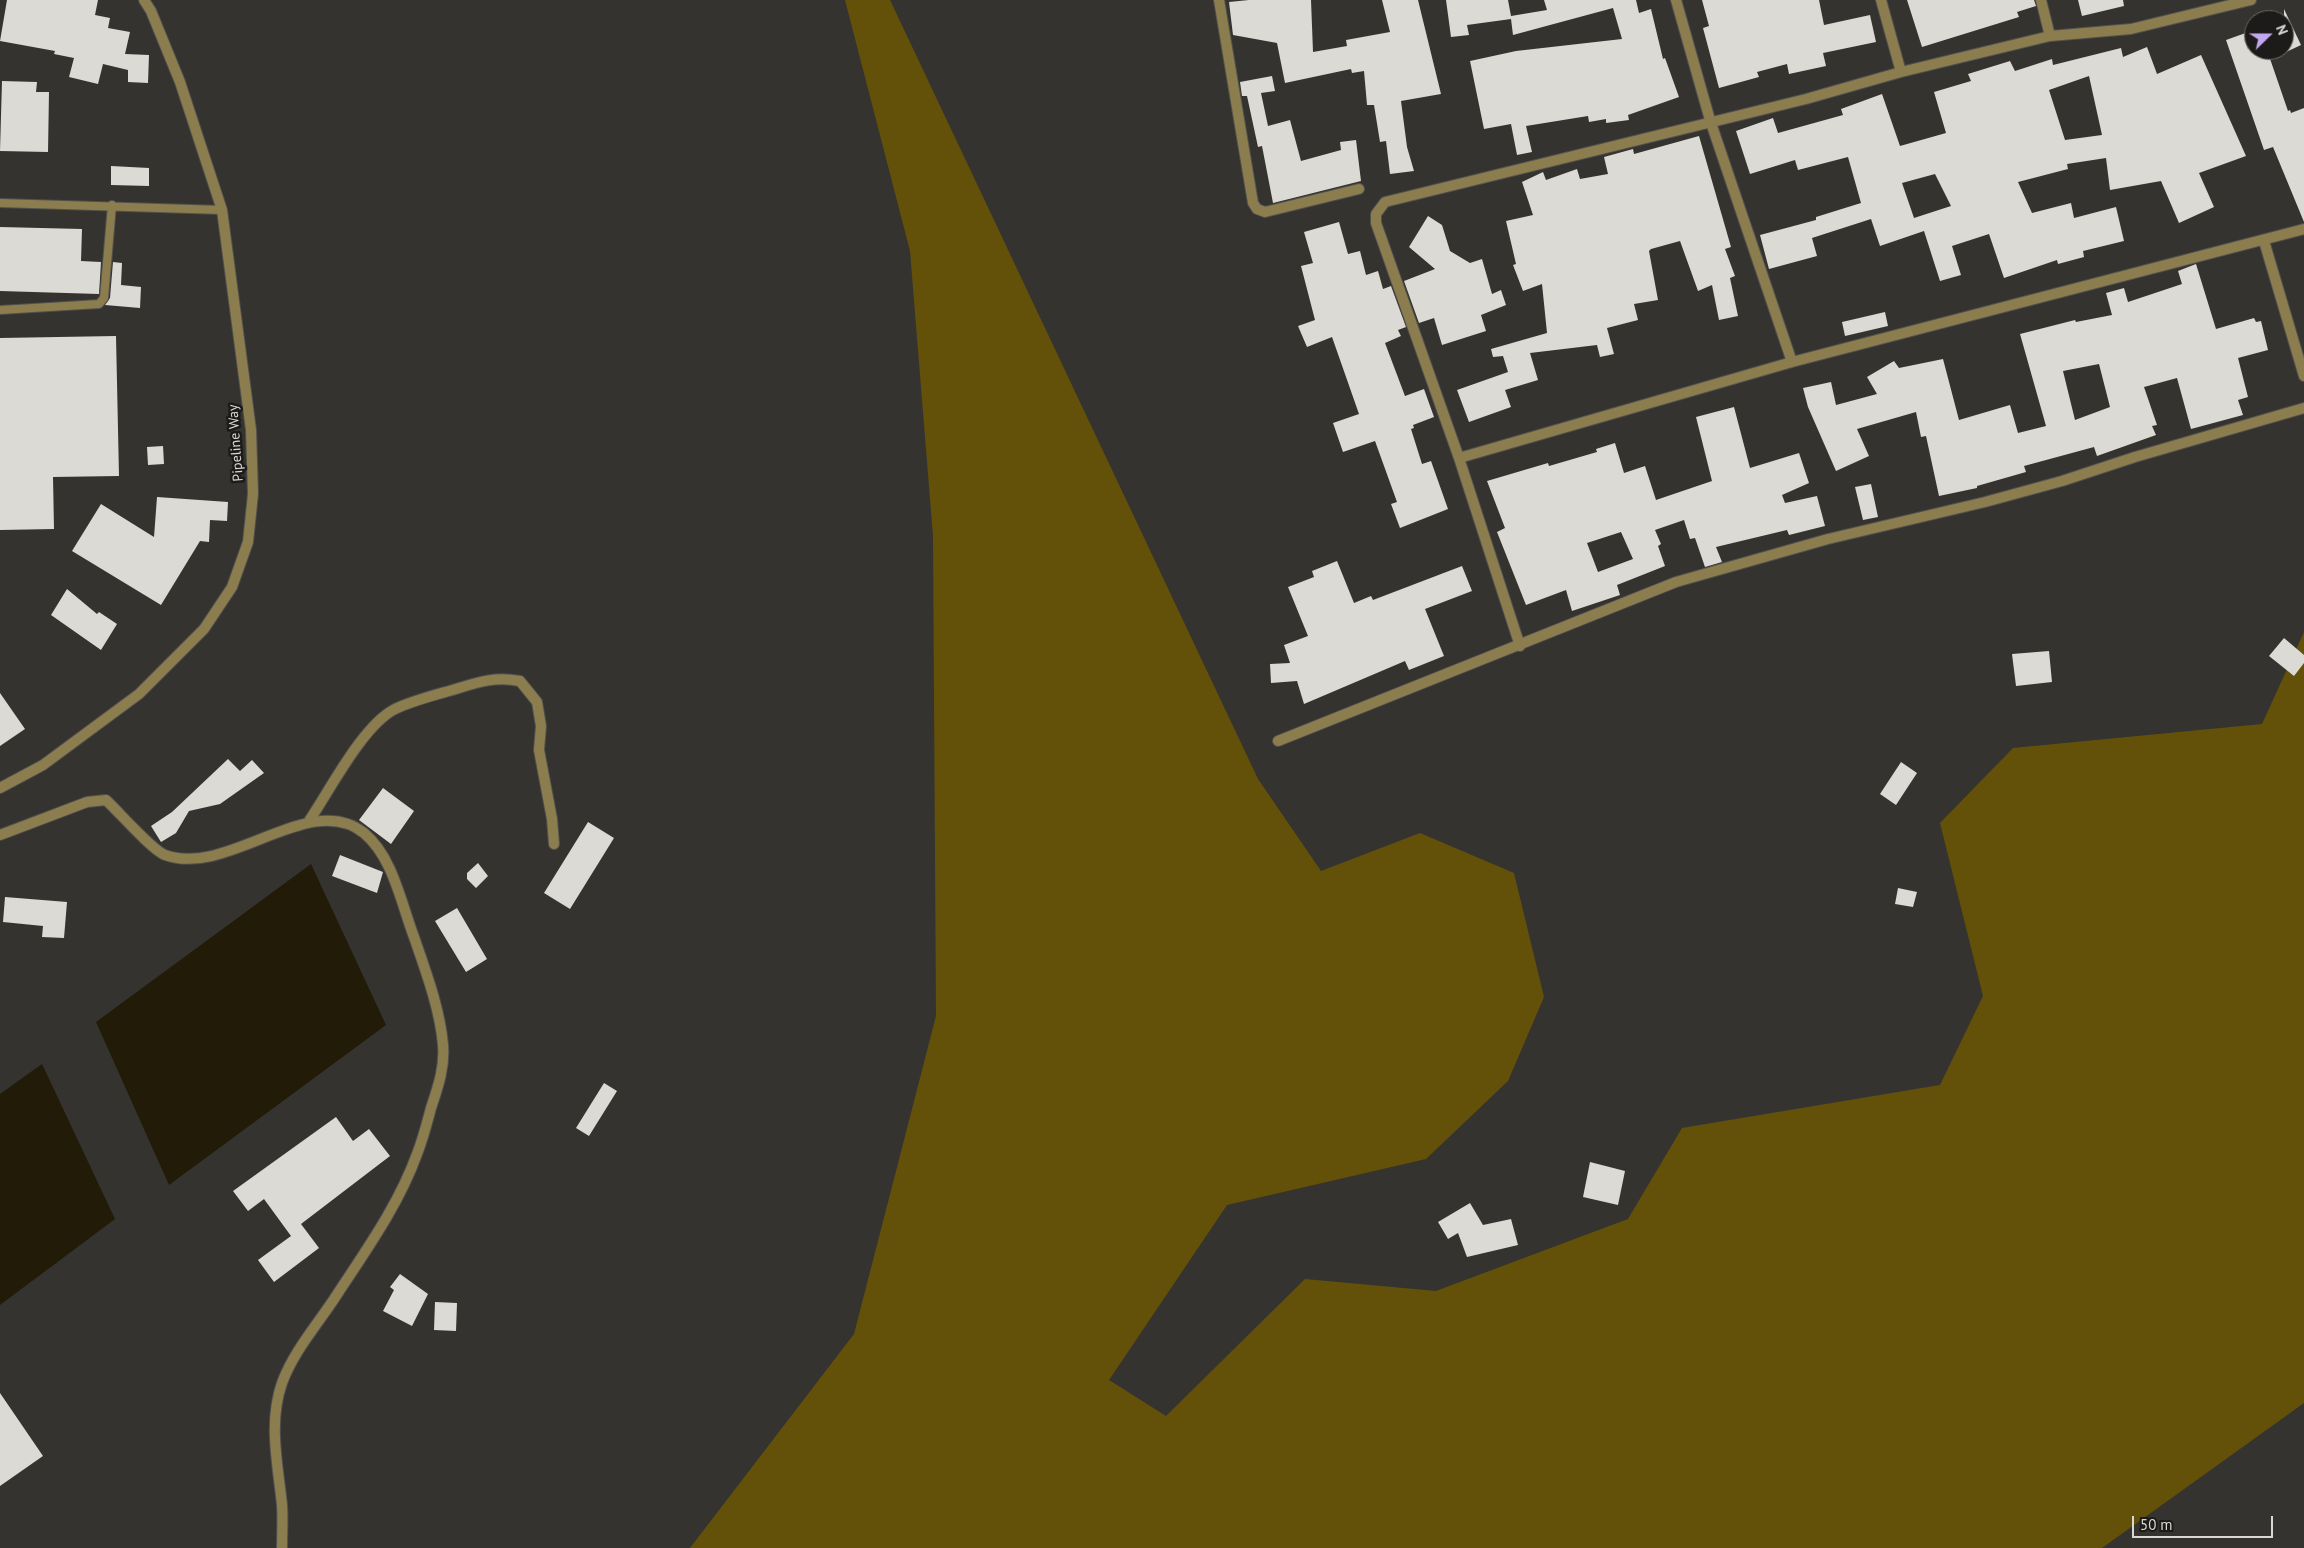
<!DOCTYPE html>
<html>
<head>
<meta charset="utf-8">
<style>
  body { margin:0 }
  #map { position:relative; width:2304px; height:1548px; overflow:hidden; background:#353330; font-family:"PT Sans",sans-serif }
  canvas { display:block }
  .north { position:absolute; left:2244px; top:10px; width:50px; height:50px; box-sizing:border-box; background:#1c1b19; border:1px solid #676764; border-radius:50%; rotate:68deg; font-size:14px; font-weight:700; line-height:20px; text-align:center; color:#d8d8d5 }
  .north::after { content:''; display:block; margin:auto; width:18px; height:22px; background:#c4a7f1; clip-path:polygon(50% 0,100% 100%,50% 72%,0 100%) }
  .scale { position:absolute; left:2132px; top:1516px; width:141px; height:22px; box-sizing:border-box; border:2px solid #d8d8d5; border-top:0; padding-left:6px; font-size:15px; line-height:18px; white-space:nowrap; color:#d8d8d5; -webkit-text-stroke:4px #1c1b19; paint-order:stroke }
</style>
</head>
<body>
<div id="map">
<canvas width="2304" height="1548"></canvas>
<div class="north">N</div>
<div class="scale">50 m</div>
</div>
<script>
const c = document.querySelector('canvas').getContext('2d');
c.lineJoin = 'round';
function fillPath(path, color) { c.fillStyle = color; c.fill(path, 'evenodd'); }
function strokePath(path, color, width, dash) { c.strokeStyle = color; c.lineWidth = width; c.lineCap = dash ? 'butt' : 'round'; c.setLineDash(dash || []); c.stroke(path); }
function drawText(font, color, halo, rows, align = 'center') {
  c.font = font + ' "PT Sans",sans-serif'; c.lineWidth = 5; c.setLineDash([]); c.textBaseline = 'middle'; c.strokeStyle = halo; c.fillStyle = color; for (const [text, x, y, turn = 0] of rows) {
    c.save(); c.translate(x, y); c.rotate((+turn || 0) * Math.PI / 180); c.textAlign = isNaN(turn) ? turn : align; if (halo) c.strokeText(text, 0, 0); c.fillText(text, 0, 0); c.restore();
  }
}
fillPath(new Path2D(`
  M845 0H890L1258 779 1321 871 1420 833 1514 873 1544 997 1508 1081 1426 1159 1227 1205 1109 1380 1166 1416 1305 1279 1436 1291 1628 1219 1682 1128 1940 1085 1983 996 1940 823 2013 748 2262 724 2304 632V1403L2102 1548H690L854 1334 936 1016 933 536 910 251Z`), '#645109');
fillPath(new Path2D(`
  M311 864 386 1025 169 1185 96 1022Z
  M42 1064 115 1219 0 1305V1094Z`), '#211b07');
fillPath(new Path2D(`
  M7 0H98L95 15 110 18 108 28 130 32 125 54 149 55 148 83 128 82V70L103 64 98 84 69 77 74 58 54 54 55 51 0 41Z
  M1249 0H1311L1313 52 1347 46 1346 40 1390 32 1382 0H1418L1441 94 1401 101 1407 147 1414 171 1390 174 1386 141 1380 142 1374 105H1367L1364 71 1352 73 1351 69 1285 83 1277 43 1233 35 1229 2Z
  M1446 0H1508L1511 16 1547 10 1544 0H1636L1639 13 1651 9 1663 59 1665 58 1679 97 1628 115 1629 120 1606 123V119L1589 122 1588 116 1526 126 1532 152 1517 155 1511 124 1484 129 1470 61 1516 51 1622 39 1613 8 1513 35 1511 19 1467 25 1469 35 1451 37Z
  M1702 0H1819L1824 25 1870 15 1876 42 1823 53 1826 66 1789 74 1787 64 1757 72 1759 77 1719 88 1703 28 1709 26Z
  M1907 0H2034L2036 6 2017 12 2019 17 1922 47Z
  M2078 0H2123L2124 6 2082 16Z
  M2284 9 2301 45 2284 53Z
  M2254 30V50H2267L2288 111 2290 110 2291 113 2304 108V222L2273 147 2264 150 2226 40Z
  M2147 47 2157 74 2201 55 2246 156 2199 173 2214 207 2179 223 2161 181 2110 190 2106 158 2067 164 2068 169 2018 182 2032 213 2071 203 2074 218 2116 207 2124 241 2083 251 2084 257 2058 264 2057 260 2004 278 1989 234 1952 246 1961 275 1940 281 1924 231 1880 246 1871 219 1812 238 1817 256 1769 269 1760 235 1816 220V217L1861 203 1848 157 1798 170 1795 160 1750 174 1736 131 1773 118 1778 133 1843 115 1841 109 1882 94 1900 146 1946 133 1934 92 1971 81 1968 74 2010 61 2015 71 2052 59 2053 65 2121 48 2123 57ZM2089 76 2102 135 2065 140 2049 90ZM1935 174 1951 206 1914 218 1902 183Z
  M1272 76 1275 91 1261 93 1268 126 1290 120 1301 161 1341 150 1340 142 1356 140 1361 181 1273 203 1262 146 1258 147 1247 96H1242L1240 82Z
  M2 81 37 82 36 92H49L48 152 0 151Z
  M1699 136 1731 247 1725 249 1735 276 1730 278 1738 316 1719 320 1712 285 1698 291 1680 241 1651 249 1649 251 1658 300 1634 304 1638 320 1607 328 1614 354 1600 357 1597 345 1530 353 1538 380 1505 390 1511 407 1469 422 1457 390 1508 372 1503 356 1493 357 1491 349 1547 333 1542 284 1523 291 1513 265 1516 264 1506 221 1533 215 1522 182 1543 172 1546 180 1577 169 1580 179 1608 174 1604 157 1633 149 1634 154Z
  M111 166 149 168V186L111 185Z
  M1428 216 1442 225 1450 251 1470 263 1482 259 1492 294 1501 290 1506 305 1481 315 1486 331 1442 345 1434 318 1419 323 1404 281 1435 269 1409 247Z
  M1339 222 1348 254 1360 251 1366 275 1378 271 1383 289 1391 286 1406 327 1398 330 1401 336 1385 343 1405 396 1424 389 1434 417 1413 425 1414 428 1411 429 1422 464 1431 461 1448 509 1400 528 1391 504 1397 502 1375 441 1343 452 1333 423 1359 414 1332 337 1307 347 1298 326 1315 320 1301 266 1313 263 1304 232Z
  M0 227 82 229 81 261 101 262 99 294 0 291Z
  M113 262 122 263 121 285 141 287 140 308 105 305 110 298Z
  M2196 264 2216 329 2254 318 2256 322 2261 321 2268 350 2238 358 2248 397 2238 400 2243 415 2191 429 2177 378 2144 387 2157 425 2152 426 2156 435 2097 456 2094 447 2024 466 2026 472 1977 486V488L1939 496 1926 436 1921 437 1916 412 1857 429 1869 456 1836 471 1808 407 1803 388 1831 382 1836 405 1877 394 1867 377 1894 361 1899 368 1943 359 1959 420 2010 405 2018 433 2046 426 2020 334 2075 320 2076 322 2112 315 2106 293 2124 288 2128 302 2182 284 2178 271ZM2099 364 2110 407 2075 420 2063 371Z
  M1885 312 1888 326 1845 336 1842 322Z
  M116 336 119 476 53 477 54 529 0 530V338Z
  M1734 407 1750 468 1799 453 1809 483 1782 495 1785 503 1817 496 1825 526 1789 535 1787 530 1716 547 1722 562 1705 567 1695 538 1690 539 1684 520 1655 530 1661 544 1658 546 1665 566 1617 585 1620 595 1572 611 1566 590 1526 605 1497 532 1505 528 1487 481 1548 463 1549 466 1597 452 1596 449 1615 443 1624 473 1645 466 1656 500 1712 481 1696 417ZM1621 532 1633 559 1598 572 1587 543Z
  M163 446 164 464 148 465 147 447Z
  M1871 484 1878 517 1863 520 1855 487Z
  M157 497 228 502 227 521 210 520 209 542 200 541 161 605 72 551 101 504 154 537Z
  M1337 561 1354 603 1371 596 1373 600 1462 566 1472 591 1425 609 1444 656 1409 670 1405 661 1304 704 1297 681 1271 683 1270 664 1290 663 1284 645 1308 636 1288 587 1314 577 1312 571Z
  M67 589 97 614 99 612 117 624 101 650 51 615Z
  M2284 638 2304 655V663L2294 676 2269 656Z
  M2049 651 2052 682 2016 686 2012 654Z
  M0 693 25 729 0 746Z
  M228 759 240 771 252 760 264 773 220 804 189 811 176 833 161 842 151 826 172 812Z
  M1901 762 1917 773 1896 805 1880 794Z
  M383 788 414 811 391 844 359 820Z
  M588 822 614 838 570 909 544 893Z
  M340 855 383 872 377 893 332 876Z
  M478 863 488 876 476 888 467 879V873Z
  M1898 888 1917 892 1913 907 1895 904Z
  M5 897 67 902 64 938 42 937 43 926 3 922Z
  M457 908 487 959 466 972 435 921Z
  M604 1083 617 1091 589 1136 576 1128Z
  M336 1117 353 1141 369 1129 390 1156 301 1224 319 1248 274 1282 258 1260 291 1236 264 1199 248 1211 233 1191Z
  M1590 1162 1625 1171 1618 1205 1583 1197Z
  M1470 1203 1483 1225 1511 1219 1518 1245 1467 1257 1458 1233 1448 1239 1438 1222Z
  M400 1274 428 1294 412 1326 383 1311 394 1290 390 1287Z
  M435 1302 457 1303 456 1331 434 1330Z
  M0 1393 43 1456 0 1486Z`), '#dcdad5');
const lane = new Path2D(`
  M0 203 222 210
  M0 310 99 304 104 298 112 205`);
const street = new Path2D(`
  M1219 0 1253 203 1257 209 1265 212 1359 189
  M1676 0 1710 120 1792 362
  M1881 0 1901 72
  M2041 0 2050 36
  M2264 241 2304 376
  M1459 458 1792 362 2304 229
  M1520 646 1459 458 1376 223V214L1385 202 1806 99 1901 72 2050 36 2131 29 2251 0
  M1278 741 1676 582 1828 539 1985 502 2062 481 2135 457 2304 408
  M0 788 43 765 139 694 204 629 232 587 248 542 253 494 251 430 222 210 180 82 151 11 144 0
  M309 821C330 790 363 725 395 709 412 701 431 696 449 691 476 683 492 676 520 681L537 702 541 726 539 750 552 819 554 844
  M0 835 87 802 106 800C119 812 152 850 165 855 228 878 310 789 364 833 393 857 401 903 414 937 426 972 440 1009 443 1045 445 1067 438 1087 431 1108 427 1123 423 1139 417 1154 399 1204 367 1249 338 1293 319 1323 294 1350 282 1383 268 1423 278 1465 282 1505 283 1519 282 1534 282 1548`);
strokePath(lane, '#52514e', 10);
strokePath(street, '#52514e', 12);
strokePath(lane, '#8c7d4f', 8);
strokePath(street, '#8c7d4f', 10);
drawText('14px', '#d8d8d5', '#1c1b19', [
  ["Pipeline Way",236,443,-94]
]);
</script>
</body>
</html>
